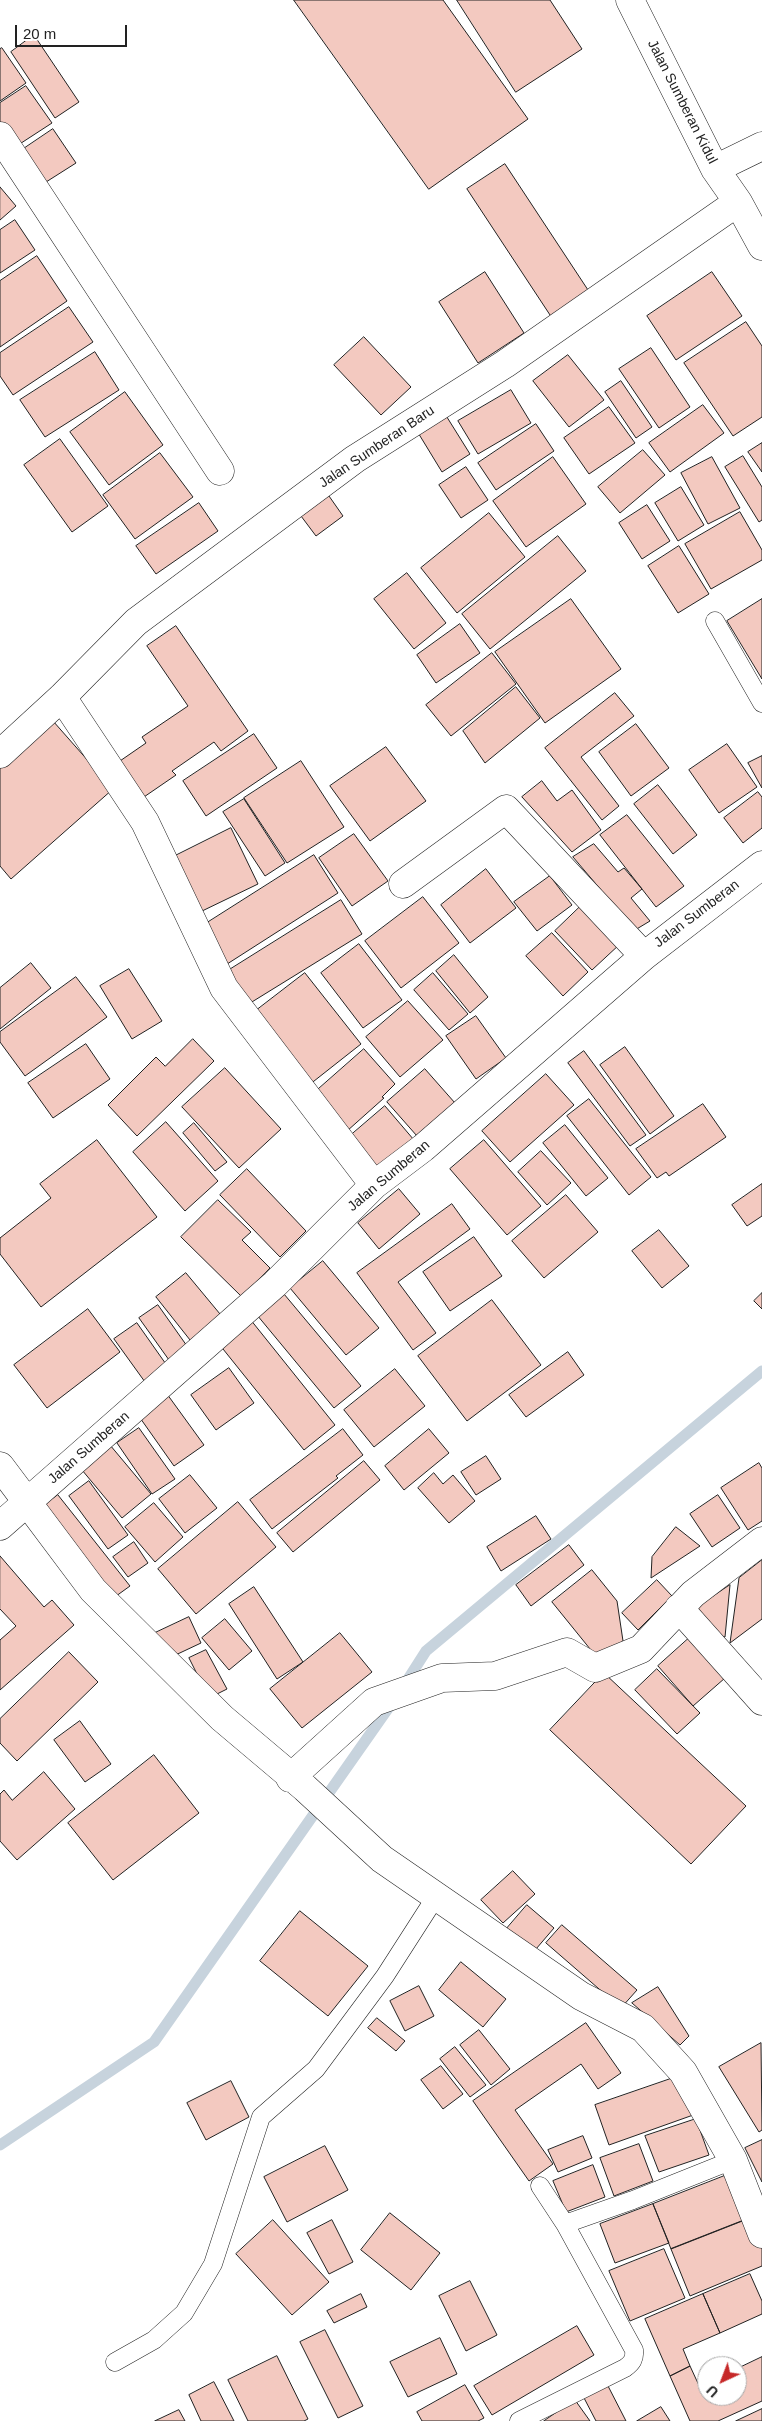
<!DOCTYPE html>
<html>
<head>
<meta charset="utf-8">
<style>
  body { margin:0 }
  #map { position:relative; width:762px; height:2421px; overflow:hidden; background:#fff; font-family:Helvetica,sans-serif }
  canvas { display:block }
  .north { position:absolute; left:697px; top:2356px; width:50px; height:50px; box-sizing:border-box; background:#fff; border:1px solid #a7a7a7; border-radius:50%; rotate:223deg; font-size:14px; font-weight:700; line-height:20px; text-align:center; color:#222 }
  .north::after { content:''; display:block; margin:auto; width:18px; height:22px; background:#c62828; clip-path:polygon(50% 0,100% 100%,50% 72%,0 100%) }
  .scale { position:absolute; left:15px; top:25px; width:112px; height:22px; box-sizing:border-box; border:2px solid #222; border-top:0; padding-left:6px; font-size:15px; line-height:18px; white-space:nowrap; color:#222; -webkit-text-stroke:4px #fff; paint-order:stroke }
</style>
</head>
<body>
<div id="map">
<canvas width="762" height="2421"></canvas>
<div class="north">U</div>
<div class="scale">20 m</div>
</div>
<script>
const c = document.querySelector('canvas').getContext('2d');
c.lineJoin = 'round';
function strokePath(path, color, width, dash) { c.strokeStyle = color; c.lineWidth = width; c.lineCap = dash ? 'butt' : 'round'; c.setLineDash(dash || []); c.stroke(path); }
function fillPath(path, color) { c.fillStyle = color; c.fill(path, 'evenodd'); }
function drawText(font, color, halo, rows, align = 'center') {
  c.font = font + ' Helvetica,sans-serif'; c.lineWidth = 4; c.setLineDash([]); c.textBaseline = 'middle'; c.strokeStyle = halo; c.fillStyle = color; for (const [text, x, y, turn = 0] of rows) {
    c.save(); c.translate(x, y); c.rotate((+turn || 0) * Math.PI / 180); c.textAlign = isNaN(turn) ? turn : align; if (halo) c.strokeText(text, 0, 0); c.fillText(text, 0, 0); c.restore();
  }
}
strokePath(new Path2D(`
  M403 1687 426 1651 762 1371
  M0 2145 154 2042 394 1700`), '#c7d3dd', 11);
const building = new Path2D(`
  M294 0H443L528 119 429 189Z
  M457 0H550L582 49 516 92Z
  M34 35 79 102 55 118 11 52Z
  M2 48 26 83 0 101V49Z
  M26 86 52 123 12 149 0 130V103Z
  M53 129 76 163 35 189 13 156Z
  M505 164 590 293 552 318 467 189Z
  M0 187 16 206 0 220Z
  M15 220 35 250 0 273V230Z
  M37 256 67 301 0 347V281Z
  M485 272 524 333 478 363 439 302Z
  M712 272 742 316 676 360 647 316Z
  M69 307 93 342 13 395 0 376V353Z
  M746 322 762 346V417L733 436 684 363Z
  M364 337 411 387 381 415 334 365Z
  M651 348 690 407 659 428 619 369Z
  M95 352 119 390 45 437 20 400Z
  M568 355 604 400 569 427 533 381Z
  M621 381 652 427 636 438 605 392Z
  M511 390 531 423 478 454 458 421Z
  M125 392 163 445 109 485 70 432Z
  M703 405 724 433 670 472 649 443Z
  M609 407 635 443 589 474 564 438Z
  M445 414 470 454 442 472 417 431Z
  M536 424 554 451 496 490 478 463Z
  M60 439 108 506 72 532 24 465Z
  M762 443V472L748 452Z
  M643 450 665 475 620 513 598 487Z
  M160 453 193 497 135 539 103 495Z
  M743 456 762 487V520L759 522 725 467Z
  M553 457 586 504 526 547 493 501Z
  M712 457 740 508 708 524 681 473Z
  M466 467 488 500 461 518 439 485Z
  M681 487 704 525 678 541 655 503Z
  M329 496 343 516 316 536 301 516Z
  M199 503 218 531 156 574 136 546Z
  M647 505 670 541 642 559 619 523Z
  M740 512 762 550V560L711 589 685 544Z
  M489 513 525 557 457 613 421 568Z
  M558 536 586 571 490 649 462 614Z
  M679 546 709 594 678 613 648 566Z
  M407 573 446 623 414 649 374 599Z
  M571 599 621 669 545 723 495 652Z
  M762 599V679L727 621Z
  M460 624 480 653 436 683 417 655Z
  M176 626 248 731 221 751 214 742 172 771 176 775 141 799 117 763 146 743 142 737 188 706 147 646Z
  M492 653 516 684 451 736 426 705Z
  M516 687 540 718 485 763 463 731Z
  M615 693 634 716 581 757 619 806 602 820 545 748Z
  M53 721 113 789 11 879 0 866V767Z
  M636 724 669 768 631 796 599 752Z
  M254 734 277 768 206 816 183 781Z
  M727 744 757 787 719 813 689 770Z
  M386 747 426 801 370 841 330 786Z
  M762 756V788L748 763Z
  M301 761 344 827 287 863 244 798Z
  M542 781 557 801 572 790 601 830 572 852 522 797Z
  M658 785 697 835 673 854 634 804Z
  M758 792 762 797V828L743 843 724 818Z
  M244 799 285 863 265 876 223 812Z
  M627 815 684 886 656 907 600 835Z
  M231 828 258 884 200 912 173 857Z
  M354 834 388 881 352 906 319 858Z
  M594 844 618 872 624 868 642 889 631 898 650 921 635 930 573 857Z
  M314 855 338 893 224 966 199 928Z
  M486 869 516 908 470 943 441 905Z
  M550 876 572 905 537 931 514 902Z
  M423 897 459 943 401 988 365 941Z
  M341 900 362 934 247 1005 226 972Z
  M583 904 620 944 592 970 555 931Z
  M552 933 588 972 563 996 526 956Z
  M359 944 402 1000 363 1028 321 973Z
  M454 955 488 997 470 1013 436 971Z
  M31 963 51 988 0 1029V988Z
  M129 969 162 1021 132 1039 100 986Z
  M305 973 361 1044 309 1085 253 1013Z
  M433 973 468 1014 449 1030 414 990Z
  M76 977 107 1017 25 1076 0 1042V1032Z
  M408 1001 443 1040 400 1077 366 1037Z
  M476 1016 506 1058 476 1079 446 1036Z
  M193 1039 214 1061 137 1136 108 1105 156 1057 165 1066Z
  M86 1044 110 1079 53 1118 28 1083Z
  M625 1047 674 1116 650 1134 600 1065Z
  M364 1049 395 1084 382 1097 384 1098 347 1131 314 1093Z
  M584 1051 646 1135 630 1146 568 1063Z
  M225 1068 281 1129 239 1168 182 1107Z
  M425 1069 455 1103 417 1136 387 1102Z
  M546 1074 574 1105 510 1162 482 1131Z
  M589 1099 651 1177 629 1195 567 1116Z
  M703 1104 726 1137 669 1176 666 1172 657 1178 636 1149Z
  M385 1106 414 1140 372 1176 343 1142Z
  M166 1122 218 1181 185 1211 133 1152Z
  M194 1123 227 1162 215 1171 183 1133Z
  M565 1125 608 1178 586 1196 543 1143Z
  M97 1140 157 1217 41 1307 0 1254V1238L51 1198 40 1184Z
  M484 1140 541 1206 507 1235 450 1169Z
  M541 1151 571 1183 547 1205 518 1172Z
  M247 1169 306 1231 280 1257 220 1195Z
  M762 1184V1216L747 1226 732 1205Z
  M399 1189 420 1214 379 1249 358 1223Z
  M566 1195 598 1232 544 1278 512 1241Z
  M218 1200 251 1232 242 1240 270 1268 242 1297 181 1237Z
  M452 1204 470 1229 398 1282 436 1333 413 1350 357 1273Z
  M659 1230 689 1266 662 1288 632 1251Z
  M474 1237 502 1276 450 1311 423 1272Z
  M323 1261 379 1328 346 1355 290 1288Z
  M186 1273 225 1320 194 1345 156 1297Z
  M762 1293V1309L754 1301Z
  M284 1294 361 1386 334 1408 257 1315Z
  M492 1300 541 1365 467 1421 418 1356Z
  M158 1305 187 1346 169 1360 139 1318Z
  M88 1309 120 1352 47 1408 14 1365Z
  M250 1319 335 1425 304 1450 219 1344Z
  M137 1323 168 1367 145 1382 114 1339Z
  M568 1352 584 1375 526 1417 509 1395Z
  M229 1368 254 1403 216 1430 191 1395Z
  M395 1369 425 1406 374 1447 344 1410Z
  M167 1394 204 1445 174 1466 138 1415Z
  M139 1428 175 1479 152 1494 117 1443Z
  M343 1429 363 1455 336 1476 338 1478 272 1529 250 1500Z
  M429 1429 449 1453 404 1490 385 1466Z
  M110 1445 151 1494 122 1518 82 1470Z
  M486 1456 501 1479 476 1495 461 1472Z
  M364 1461 380 1480 293 1552 277 1533Z
  M759 1463 762 1468V1521L748 1530 721 1488Z
  M434 1473 443 1484 453 1475 475 1501 449 1523 418 1488Z
  M190 1475 217 1508 185 1533 159 1499Z
  M89 1481 128 1535 108 1549 69 1496Z
  M58 1495 130 1586 112 1599 40 1508Z
  M718 1495 740 1528 712 1547 690 1514Z
  M238 1502 276 1547 196 1614 158 1569Z
  M154 1503 183 1537 155 1562 125 1527Z
  M536 1516 551 1539 501 1571 487 1547Z
  M676 1527 700 1546 651 1578 652 1557Z
  M134 1542 148 1563 128 1577 113 1557Z
  M569 1545 584 1565 531 1606 516 1585Z
  M0 1556 44 1607 52 1600 74 1625 0 1690V1640L16 1626 0 1609Z
  M762 1560V1619L730 1643 739 1578Z
  M592 1570 617 1601 623 1641 599 1660 552 1602Z
  M657 1580 672 1596 638 1630 622 1613Z
  M730 1585 725 1637 713 1634 694 1615 700 1605Z
  M254 1587 303 1662 277 1679 229 1604Z
  M189 1617 201 1643 167 1659 155 1633Z
  M225 1619 252 1651 229 1670 202 1638Z
  M697 1631 733 1671 693 1706 658 1666Z
  M340 1633 372 1672 302 1728 270 1689Z
  M206 1650 227 1689 209 1698 189 1658Z
  M69 1652 98 1682 17 1761 0 1743V1719Z
  M657 1669 700 1713 677 1734 635 1690Z
  M604 1673 746 1806 691 1864 550 1730Z
  M80 1721 111 1764 85 1782 54 1740Z
  M154 1755 199 1813 113 1880 68 1823Z
  M44 1772 75 1809 17 1860 0 1841V1794L4 1790 12 1800Z
  M513 1871 535 1894 503 1923 481 1900Z
  M527 1905 554 1928 530 1956 503 1933Z
  M300 1911 368 1966 328 2016 260 1961Z
  M562 1925 637 1990 621 2008 546 1943Z
  M461 1962 506 1999 483 2027 439 1990Z
  M419 1986 434 2016 405 2031 390 2001Z
  M658 1987 689 2036 680 2045 632 2003Z
  M377 2018 405 2041 396 2051 368 2028Z
  M586 2023 621 2073 598 2089 581 2064 515 2110 553 2164 529 2181 473 2101Z
  M479 2030 510 2069 491 2085 460 2045Z
  M761 2043 762 2130 759 2132 719 2067Z
  M455 2047 486 2085 470 2097 440 2059Z
  M441 2066 463 2094 443 2109 421 2080Z
  M682 2075 696 2114 609 2145 595 2105Z
  M231 2081 249 2117 206 2140 187 2103Z
  M696 2119 709 2155 659 2172 645 2136Z
  M583 2136 592 2158 558 2172 548 2150Z
  M762 2140V2182L745 2148Z
  M639 2144 653 2181 614 2196 600 2158Z
  M325 2146 348 2190 287 2222 264 2177Z
  M593 2165 605 2197 566 2212 553 2181Z
  M732 2173 750 2218 671 2249 653 2204Z
  M653 2204 669 2243 615 2263 600 2224Z
  M390 2213 440 2253 411 2290 361 2250Z
  M750 2218 762 2248V2266L690 2296 671 2249Z
  M273 2220 329 2282 292 2315 236 2254Z
  M332 2220 353 2262 329 2274 307 2233Z
  M664 2249 685 2298 630 2321 609 2271Z
  M750 2274 762 2301V2314L720 2333 703 2294Z
  M470 2281 497 2335 466 2351 439 2296Z
  M361 2294 367 2307 334 2323 327 2311Z
  M703 2294 720 2333 683 2349 690 2366 670 2376 645 2319Z
  M577 2326 594 2355 492 2415 474 2386Z
  M325 2330 363 2406 338 2418 300 2342Z
  M440 2338 457 2374 408 2397 390 2362Z
  M277 2356 308 2419 304 2421H248L228 2380Z
  M762 2357V2401L718 2421H690L670 2376 690 2366 702 2392 707 2390V2396H737V2369Z
  M214 2382 234 2421H201L189 2395Z
  M607 2384 626 2421H596L583 2396Z
  M465 2385 484 2418 478 2421H422L417 2412Z
  M575 2400 590 2421H544Z
  M661 2407 670 2421H637Z
  M762 2409V2421H736Z
  M179 2410 185 2421H155Z`);
fillPath(building, '#f3c9c0');
strokePath(building, '#222', 1);
const lane = new Path2D(`
  M715 621 762 703
  M540 2186 565 2224
  M115 2362 154 2340 184 2313 213 2264 261 2117 316 2069 385 1976 437 1895
  M519 2421 625 2368C632 2363 635 2359 634 2350L565 2224 633 2200 733 2160`);
const street = new Path2D(`
  M630 0 715 169 738 202 762 246
  M0 136 220 471
  M715 169 762 146
  M62 697 145 822 224 988 374 1185
  M0 754 62 697 136 622 273 520 355 459 505 364 738 202
  M403 884 506 809 644 956
  M0 1466 93 1590 222 1718 305 1788 382 1859 581 1996 643 2028 683 2072 733 2160 762 2234
  M0 1526 275 1284 374 1185 423 1148 644 956 762 865
  M679 1608 762 1701
  M290 1778 374 1702 442 1678 495 1676 567 1652 595 1668 641 1649 693 1594 762 1541`);
strokePath(lane, '#222', 19);
strokePath(street, '#222', 29);
strokePath(lane, '#fff', 18);
strokePath(street, '#fff', 28);
drawText('14px', '#222', '#fff', [
  ["Jalan Sumberan Kidul",682,102,63],
  ["Jalan Sumberan Baru",377,447,-34],
  ["Jalan Sumberan",697,914,-37],
  ["Jalan Sumberan",389,1176,-40],
  ["Jalan Sumberan",89,1448,-41]
]);
</script>
</body>
</html>
